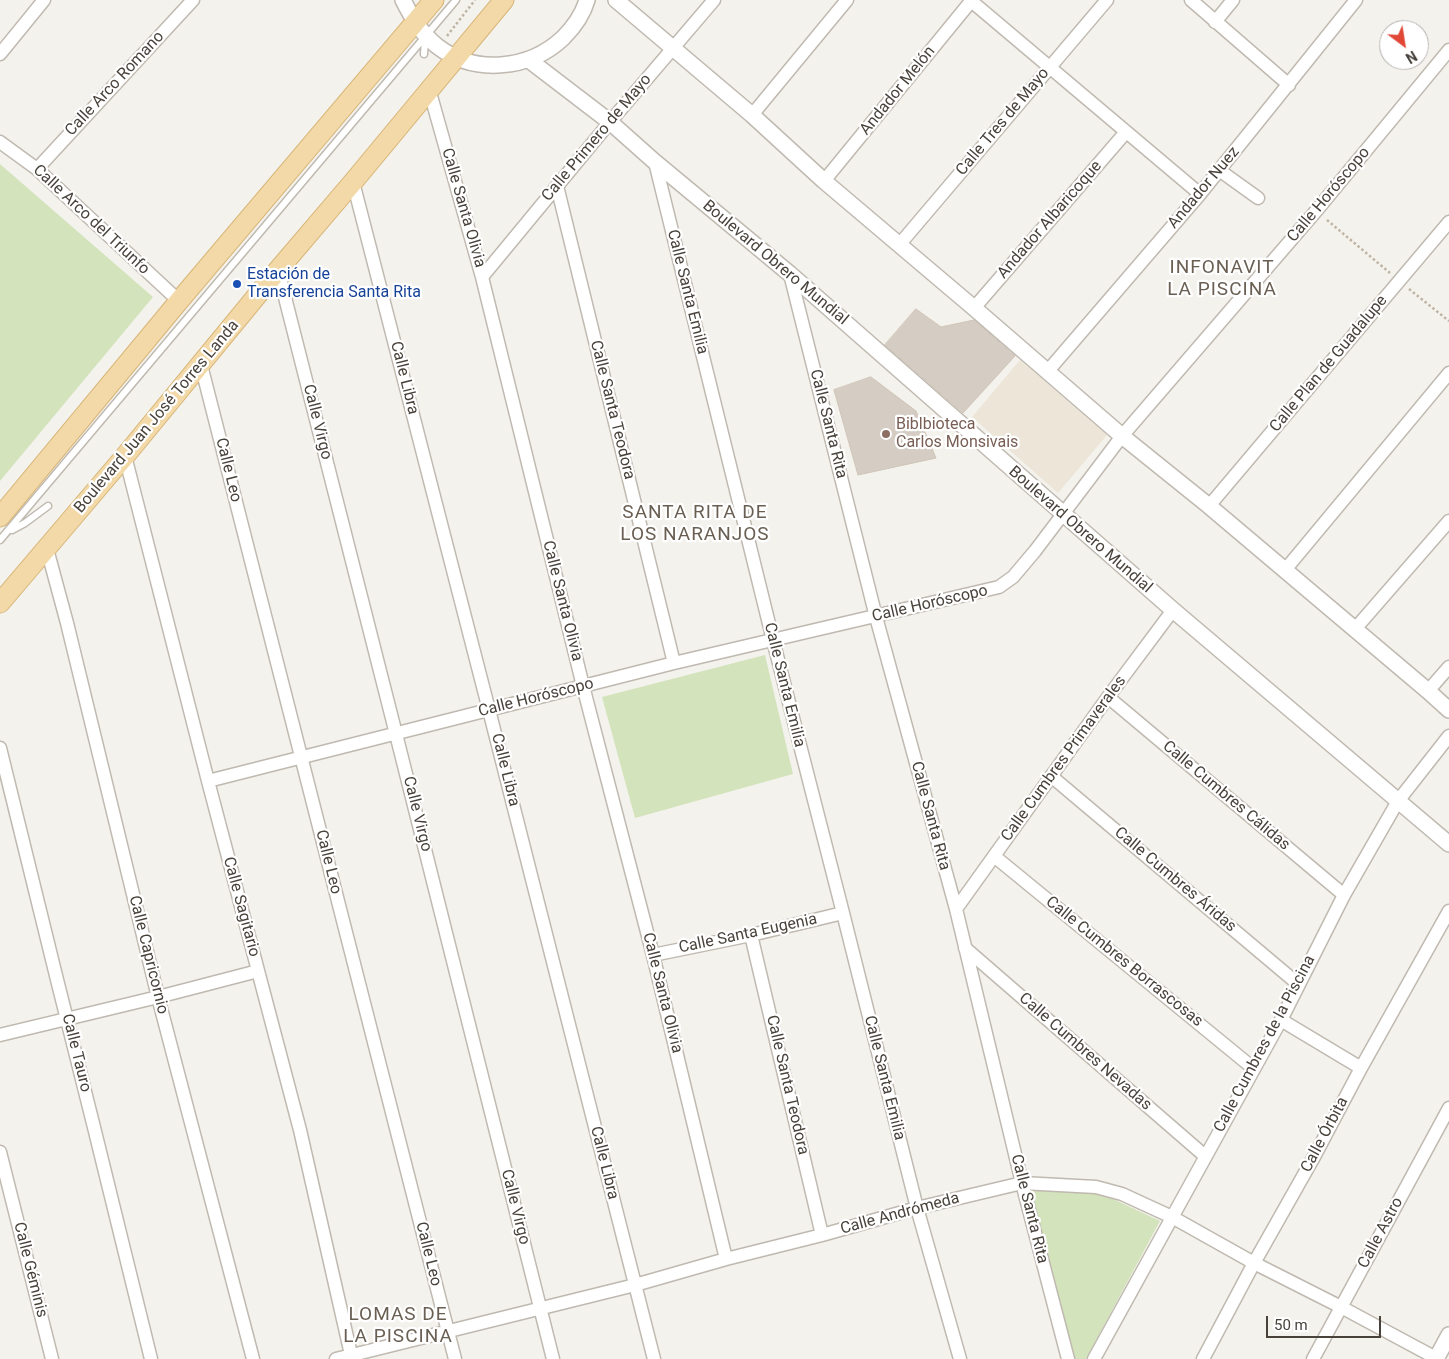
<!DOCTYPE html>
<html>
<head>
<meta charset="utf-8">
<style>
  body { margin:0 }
  #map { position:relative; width:1449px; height:1359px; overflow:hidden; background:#f4f2ed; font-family:Roboto,sans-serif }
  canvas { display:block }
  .north { position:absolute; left:1379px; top:20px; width:50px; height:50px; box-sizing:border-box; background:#fff; border:1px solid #b6b3b1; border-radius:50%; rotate:149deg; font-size:14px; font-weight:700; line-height:20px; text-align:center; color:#48423b }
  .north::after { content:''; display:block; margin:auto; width:18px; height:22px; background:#e14737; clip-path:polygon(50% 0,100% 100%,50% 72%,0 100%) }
  .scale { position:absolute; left:1266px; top:1316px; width:115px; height:22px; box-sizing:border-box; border:2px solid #48423b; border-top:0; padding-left:6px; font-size:15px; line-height:18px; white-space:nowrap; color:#48423b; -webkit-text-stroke:4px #fff; paint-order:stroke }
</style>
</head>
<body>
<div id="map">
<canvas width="1449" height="1359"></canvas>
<div class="north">N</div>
<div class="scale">50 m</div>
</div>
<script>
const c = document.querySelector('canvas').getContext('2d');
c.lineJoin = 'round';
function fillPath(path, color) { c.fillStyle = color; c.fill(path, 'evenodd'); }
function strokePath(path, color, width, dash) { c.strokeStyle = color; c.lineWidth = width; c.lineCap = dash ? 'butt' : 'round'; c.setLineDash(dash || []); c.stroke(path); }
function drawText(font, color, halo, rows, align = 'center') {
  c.font = font + ' Roboto,sans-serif'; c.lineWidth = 4.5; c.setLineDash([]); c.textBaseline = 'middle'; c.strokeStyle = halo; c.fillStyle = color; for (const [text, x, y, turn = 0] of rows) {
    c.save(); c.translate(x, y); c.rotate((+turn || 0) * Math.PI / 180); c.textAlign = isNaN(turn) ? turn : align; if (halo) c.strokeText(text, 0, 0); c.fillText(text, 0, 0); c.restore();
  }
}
fillPath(new Path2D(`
  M1020 360 1107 435 1058 493 972 417Z`), '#ece5d8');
fillPath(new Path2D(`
  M0 164 153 297 0 481Z
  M765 655 793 774 635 818 602 697Z
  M1028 1190 1096 1191 1160 1221 1086 1359H1074Z`), '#d3e3bb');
const building = new Path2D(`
  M916 309 941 327 974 320 1015 356 963 413 885 345Z
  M871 377 916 411 936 458 858 475 834 390Z`);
fillPath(building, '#d5cdc3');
strokePath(building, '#cfc4b7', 1);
const service = new Path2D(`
  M424 54 425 39
  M12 530 25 523 48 506
  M0 540 456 0`);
const minor = new Path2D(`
  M970 0 1200 194
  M1191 0 1289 85
  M1215 22 1233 0
  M0 54 44 0
  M429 89 482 277 583 686 653 955 726 1259
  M752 115 847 0
  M0 142 37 169 179 301
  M655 162 773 640 843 913 917 1208 960 1359
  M37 169 193 0
  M1219 170 1258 198
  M824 181 972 0
  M353 182 489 710 654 1359
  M557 186 674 663
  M899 245 1107 0
  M278 270 396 734 553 1359
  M790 274 876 617 956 909 1022 1183 1068 1359
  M482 277 610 122 714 0
  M974 308 1126 132
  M201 365 455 1359
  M1047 372 1200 194 1356 0
  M125 456 208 781 300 1130 352 1359
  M1209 506 1449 222
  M47 549 67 623 158 997 253 1359
  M1285 570 1449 373
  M1355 629 1449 521
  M1428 691 1449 667
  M1108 697 1344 895
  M0 748C49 952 102 1155 151 1359
  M1051 776 1298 984
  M208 781 674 663 999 587 1013 577 1035 551 1122 436 1316 211 1449 50
  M994 856 1253 1068
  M956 909 1108 697 1173 610
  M751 935 822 1235
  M965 948 1205 1156
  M653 955 751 935 843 913
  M1281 1020 1361 1068
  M0 1035 158 997 258 971
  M0 1152 52 1359
  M336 1359 635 1285 726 1259 822 1235 917 1208 1022 1183 1096 1187 1122 1194 1172 1217 1254 1263 1341 1307 1436 1358
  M1094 1359 1281 1020 1344 895 1398 801 1449 736
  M1203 1359 1254 1263 1315 1155 1361 1068 1449 911
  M1313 1359 1449 1108`);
const tertiary = new Path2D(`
  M403 0C412 18 421 33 437 46 474 75 529 70 563 38 573 28 583 14 587 0
  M616 0 752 115 824 181 974 308 1122 436 1209 506 1428 691 1449 710
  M529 60 610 122 655 162 790 274 1173 610 1449 844
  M1436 1359 1449 1335`);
const primary = new Path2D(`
  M0 517 179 301 434 0
  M0 603 125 456 278 270 353 182 504 0`);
strokePath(service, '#bfb9b0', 9);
strokePath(minor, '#bfb9b0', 15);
strokePath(tertiary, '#bfb9b0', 18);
strokePath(primary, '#d7b578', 21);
strokePath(new Path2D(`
  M447 36 475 0
  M1327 220 1390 273
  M1409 289 1449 321`), '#bfb4a3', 2.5, [2.5, 2.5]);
strokePath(service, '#fff', 6);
strokePath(minor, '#fff', 12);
strokePath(tertiary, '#fff', 15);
strokePath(primary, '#f3d9a7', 19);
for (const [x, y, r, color] of [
  [237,284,5,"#1a4fb4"],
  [886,434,5,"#8d6e63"]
]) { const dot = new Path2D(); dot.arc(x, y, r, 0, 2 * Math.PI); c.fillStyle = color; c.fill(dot); strokePath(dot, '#fff', 2); }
drawText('16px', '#48423b', '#fff', [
  ["Calle Arco Romano",115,84,-47],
  ["Andador Melón",898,91,-51],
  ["Calle Tres de Mayo",1003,122,-50],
  ["Calle Primero de Mayo",597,138,-50],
  ["Andador Nuez",1204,188,-50],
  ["Calle Horóscopo",1329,195,-50],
  ["Calle Santa Olivia",463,208,74],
  ["Calle Arco del Triunfo",91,220,43],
  ["Andador Albaricoque",1050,220,-49],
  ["Boulevard Obrero Mundial",775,263,40],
  ["Calle Santa Emilia",687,292,76],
  ["Calle Plan de Guadalupe",1329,364,-50],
  ["Calle Libra",404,378,76],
  ["Calle Santa Teodora",612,410,76],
  ["Boulevard Juan José Torres Landa",157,417,-50],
  ["Calle Virgo",317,422,76],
  ["Calle Santa Rita",828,424,76],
  ["Calle Leo",228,470,76],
  ["Boulevard Obrero Mundial",1080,530,41],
  ["Calle Santa Olivia",562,601,76],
  ["Calle Horóscopo",930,604,-13],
  ["Calle Santa Emilia",784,685,76],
  ["Calle Horóscopo",536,698,-14],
  ["Calle Cumbres Primaverales",1064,759,-54],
  ["Calle Libra",505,770,76],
  ["Calle Cumbres Cálidas",1226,796,40],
  ["Calle Virgo",417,814,76],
  ["Calle Santa Rita",930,816,75],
  ["Calle Leo",328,862,76],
  ["Calle Cumbres Áridas",1175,880,40],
  ["Calle Sagitario",241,907,75],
  ["Calle Santa Eugenia",748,934,-12],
  ["Calle Capricornio",148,955,76],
  ["Calle Cumbres Borrascosas",1124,962,39],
  ["Calle Santa Olivia",662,993,76],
  ["Calle Cumbres de la Piscina",1265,1044,-62],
  ["Calle Cumbres Nevadas",1085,1052,41],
  ["Calle Tauro",76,1053,76],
  ["Calle Santa Emilia",884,1078,76],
  ["Calle Santa Teodora",787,1085,77],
  ["Calle Órbita",1325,1135,-62],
  ["Calle Libra",604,1163,76],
  ["Calle Virgo",515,1207,76],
  ["Calle Santa Rita",1029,1209,76],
  ["Calle Andrómeda",900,1214,-15],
  ["Calle Astro",1381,1233,-62],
  ["Calle Leo",428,1254,76],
  ["Calle Géminis",30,1270,76]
]);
drawText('16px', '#164399', '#fff', [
  ["Estación de",247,275],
  ["Transferencia Santa Rita",247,293]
], 'left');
drawText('16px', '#785e54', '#fff', [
  ["Biblbioteca",896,425],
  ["Carlos Monsivais",896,443]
], 'left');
c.letterSpacing = '1px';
drawText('19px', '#6a5f53', '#fff', [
  ["INFONAVIT",1222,268],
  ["LA PISCINA",1222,290],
  ["SANTA RITA DE",695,513],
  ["LOS NARANJOS",695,535],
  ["LOMAS DE",398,1315],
  ["LA PISCINA",398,1337]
]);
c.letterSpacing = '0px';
</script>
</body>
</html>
